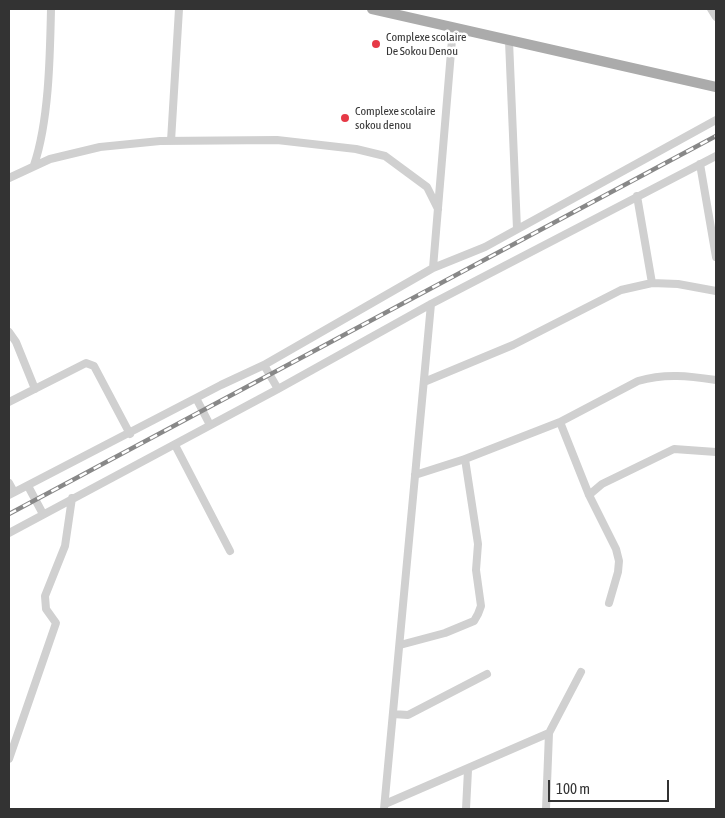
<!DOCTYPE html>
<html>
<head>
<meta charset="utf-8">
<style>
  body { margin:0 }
  #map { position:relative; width:725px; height:818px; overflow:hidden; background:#fff; font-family:"Asap Condensed",sans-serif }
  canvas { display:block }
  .frame { position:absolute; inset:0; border:10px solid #333; pointer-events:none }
  .scale { position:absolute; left:548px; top:780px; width:121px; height:22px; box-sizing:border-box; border:2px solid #333; border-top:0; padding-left:6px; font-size:15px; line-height:18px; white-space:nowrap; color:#333; -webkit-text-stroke:4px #fff; paint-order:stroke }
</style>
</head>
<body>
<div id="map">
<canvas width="725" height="818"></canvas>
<div class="frame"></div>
<div class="scale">100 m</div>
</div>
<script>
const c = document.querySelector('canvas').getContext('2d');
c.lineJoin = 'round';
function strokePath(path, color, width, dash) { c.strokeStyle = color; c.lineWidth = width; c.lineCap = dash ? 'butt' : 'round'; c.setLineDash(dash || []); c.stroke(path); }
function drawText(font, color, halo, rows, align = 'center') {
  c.font = font + ' "Asap Condensed",sans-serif'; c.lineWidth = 5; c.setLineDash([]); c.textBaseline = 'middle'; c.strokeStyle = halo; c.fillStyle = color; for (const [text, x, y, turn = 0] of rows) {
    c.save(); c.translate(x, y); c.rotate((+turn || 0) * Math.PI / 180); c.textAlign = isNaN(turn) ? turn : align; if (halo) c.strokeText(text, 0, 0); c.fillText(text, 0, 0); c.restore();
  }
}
strokePath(new Path2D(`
  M711 9 716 17
  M509 41 517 229
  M171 141 179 9
  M700 164 716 257
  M34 165C49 121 50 56 51 9
  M9 178 50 159 100 147 160 141 277 140 356 149 385 156 427 187 438 209
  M637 196 652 283
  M433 268 453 28
  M9 332 16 342 35 389
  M264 365 278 389
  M424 382 513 345 621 290 652 283 678 284 716 291
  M196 398 210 425
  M9 402 86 363 94 366 130 434
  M560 422 589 495 616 549 619 561 618 572 609 603
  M175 445 230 551
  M415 475 465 459 560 422 638 381C665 373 689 376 716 380
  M9 483 14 492
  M28 486 43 514
  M9 495 221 385 264 365 433 268 485 247 716 120
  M589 495 602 484 674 449 716 452
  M9 533 278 389 431 304 716 156
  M400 645 445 633 474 621 478 614 481 606 476 570 478 544 465 459
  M393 714 408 715 487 674
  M9 759 56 623 46 609 45 596 65 546 72 498
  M385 804 549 733 581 672
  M384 809 431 304
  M466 809 468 770
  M546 809 549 733`), '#d0d0d0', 8);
strokePath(new Path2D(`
  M372 9 716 87`), '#ababab', 10);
const rail = new Path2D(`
  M9 514 716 136`);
strokePath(rail, '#888', 4.5);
strokePath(rail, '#fff', 2.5, [8]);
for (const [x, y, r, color] of [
  [376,44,5,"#e63946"],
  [345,118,5,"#e63946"]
]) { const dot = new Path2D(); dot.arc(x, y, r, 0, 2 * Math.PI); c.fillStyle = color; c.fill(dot); strokePath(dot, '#fff', 2); }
drawText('12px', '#333', '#fff', [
  ["Complexe scolaire",386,37],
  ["De Sokou Denou",386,51],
  ["Complexe scolaire",355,111],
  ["sokou denou",355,125]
], 'left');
</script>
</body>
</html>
